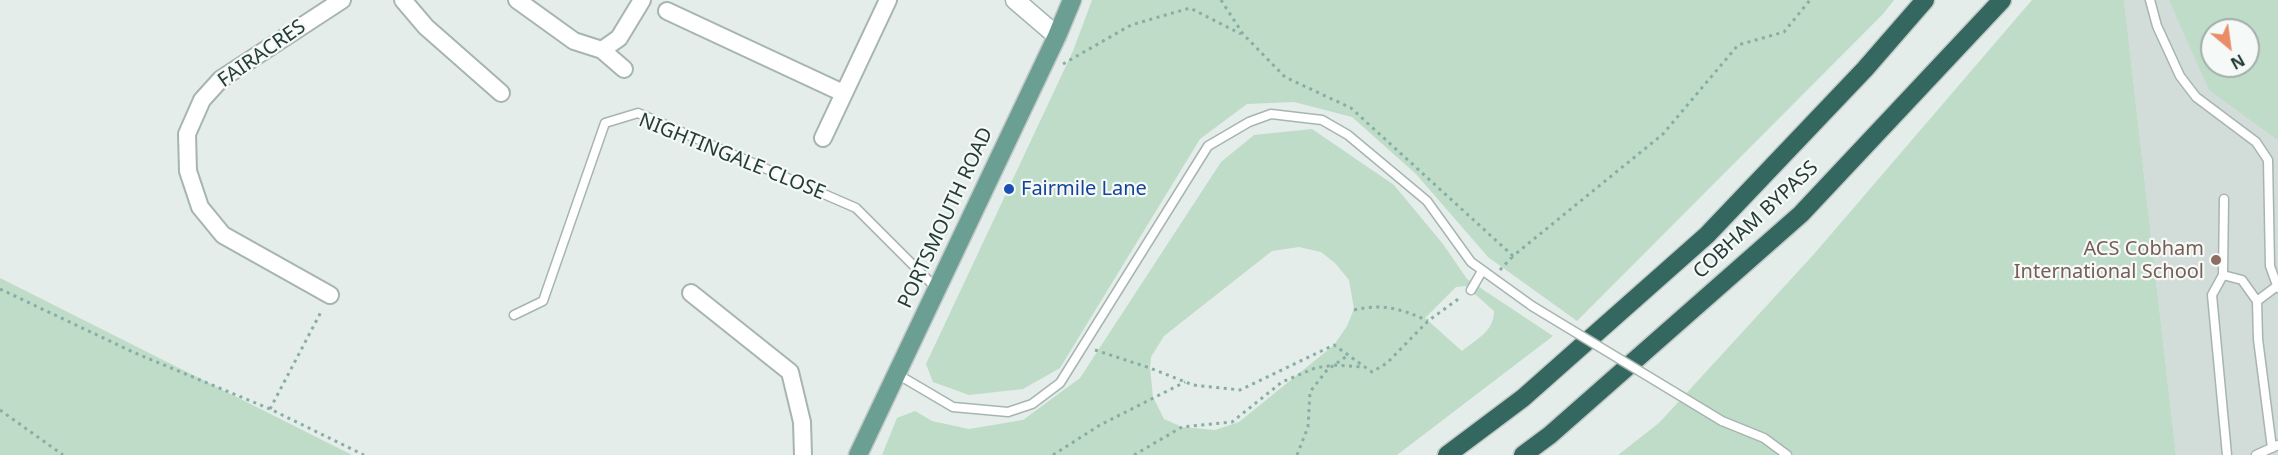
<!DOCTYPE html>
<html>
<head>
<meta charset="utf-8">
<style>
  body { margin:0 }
  #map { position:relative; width:2278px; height:455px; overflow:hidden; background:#e4ede9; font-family:"Noto Sans",sans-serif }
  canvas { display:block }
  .north { position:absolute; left:2200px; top:18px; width:60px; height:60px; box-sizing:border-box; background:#f5f9f7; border:2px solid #a2aeab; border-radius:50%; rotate:151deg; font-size:16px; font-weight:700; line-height:24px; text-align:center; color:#253d38 }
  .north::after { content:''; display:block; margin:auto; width:21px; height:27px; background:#e88d67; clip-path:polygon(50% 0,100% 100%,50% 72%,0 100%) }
</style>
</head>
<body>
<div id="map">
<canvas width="2278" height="455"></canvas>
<div class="north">N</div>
</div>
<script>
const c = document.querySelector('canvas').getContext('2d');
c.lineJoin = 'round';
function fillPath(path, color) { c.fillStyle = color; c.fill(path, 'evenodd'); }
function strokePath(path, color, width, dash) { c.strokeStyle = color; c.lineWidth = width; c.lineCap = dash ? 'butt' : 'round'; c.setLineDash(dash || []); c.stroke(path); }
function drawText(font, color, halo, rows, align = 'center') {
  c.font = font + ' "Noto Sans",sans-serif'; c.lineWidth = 4.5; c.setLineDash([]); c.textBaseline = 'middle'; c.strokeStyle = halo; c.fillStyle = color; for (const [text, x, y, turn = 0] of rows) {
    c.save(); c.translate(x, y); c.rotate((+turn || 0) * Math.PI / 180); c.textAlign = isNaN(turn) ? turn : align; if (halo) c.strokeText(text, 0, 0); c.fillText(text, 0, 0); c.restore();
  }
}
fillPath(new Path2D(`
  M2124 0H2278V455H2176ZM2212 30H2248V66H2212Z`), '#d2dcd8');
fillPath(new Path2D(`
  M1092 0H1894L1883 14 1577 321 1488 257 1416 174 1352 117 1294 102 1247 104 1200 139 1060 368 1023 389 969 395 933 382 926 364 1073 51Z
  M2032 0H2124L2176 455H1618L1659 423 1815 253Z
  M2169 0H2278V140L2209 90ZM2212 30H2248V66H2212Z
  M1312 129 1394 185 1443 244 1467 279 1553 336 1397 455H882L897 418 915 411 932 421 969 429 1023 420 1080 378 1221 162 1254 135ZM1299 247 1321 252 1335 263 1349 280 1354 309 1347 326 1334 345 1239 422 1215 430 1182 427 1164 419 1153 397 1150 368 1151 357 1164 336 1272 251ZM1466 286 1494 311C1494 332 1476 339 1462 351L1425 318 1456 287Z
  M0 278 352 455H0Z`), '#bfdcc8');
const lane = new Path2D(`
  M2150 0 2157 26 2180 76 2196 97 2256 142 2268 160 2270 266 2278 288
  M2224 199 2223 275 2212 295 2227 455
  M2223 275 2242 280 2257 301
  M1471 290 1482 271
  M514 315 543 301 605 123 638 113 856 208 937 289
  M897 374 953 407 1008 412 1032 404 1060 383 1208 146 1249 122 1271 114 1322 120 1348 135 1427 201 1471 262 1532 306
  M1722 421 1764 438 1787 455
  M2272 448 2258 339 2257 301 2277 286
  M2256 455 2278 445`);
const street = new Path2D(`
  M403 0 426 27 501 93
  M517 0 574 41 602 50 619 38 642 0
  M667 11 843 93
  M602 50 624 69
  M823 138 888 0
  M691 293 790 372 802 422 803 455
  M330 295 223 235 200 207 188 171 187 134 202 100 221 79 342 0`);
const secondary = new Path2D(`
  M1015 0 1057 36`);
const primary = new Path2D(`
  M858 455 1057 36 1072 0`);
const highway = new Path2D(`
  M1447 455 1523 398 1707 235 1865 69 1925 0
  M1523 455 1550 435 1801 214 2002 0`);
strokePath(lane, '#a7b5b0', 11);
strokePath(street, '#a7b5b0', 20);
strokePath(secondary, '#a3b7b1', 21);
strokePath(primary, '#c2c9c7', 21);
strokePath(highway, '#c2c9c7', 21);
strokePath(new Path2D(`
  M1221 0 1243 34 1285 77 1351 108 1513 256 1663 134 1738 45 1784 32 1810 0
  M1063 64 1131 25 1190 8 1241 34
  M1500 270 1513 256
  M0 289 135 353 270 409 364 455
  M1354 310C1383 303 1402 309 1428 321
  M1095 350 1150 368 1193 385 1240 390 1334 345 1372 372 1387 363 1428 321 1461 297
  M270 409 322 310
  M0 410 63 455
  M1053 455 1100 425 1185 382
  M1134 455 1182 427 1232 422 1282 382 1315 368 1334 365 1365 367
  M1297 455 1308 427 1310 392 1327 370 1347 356`), '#87aea4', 3, [3, 4.5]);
strokePath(lane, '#fff', 8);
strokePath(street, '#fff', 16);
strokePath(secondary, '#fff', 18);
strokePath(primary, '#6c9f94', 18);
strokePath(highway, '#33675f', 18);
const laneBridge = new Path2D(`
  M1532 306 1722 421`);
strokePath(laneBridge, '#a7b5b0', 11, []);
strokePath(laneBridge, '#fff', 8);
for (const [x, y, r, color] of [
  [1009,189,6,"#1a4fb4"],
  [2216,260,6,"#8d6e63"]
]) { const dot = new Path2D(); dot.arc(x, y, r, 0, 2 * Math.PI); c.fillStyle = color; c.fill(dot); strokePath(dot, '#f5f9f7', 2); }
drawText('20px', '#253d38', '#f5f9f7', [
  ["FAIRACRES",262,54,-35],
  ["NIGHTINGALE CLOSE",732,157,22],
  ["PORTSMOUTH ROAD",946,218,-65],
  ["COBHAM BYPASS",1756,220,-43]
]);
drawText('20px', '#164399', '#f5f9f7', [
  ["Fairmile Lane",1021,189]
], 'left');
drawText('20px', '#785e54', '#f5f9f7', [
  ["ACS Cobham",2204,249],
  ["International School",2204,272]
], 'right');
</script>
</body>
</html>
